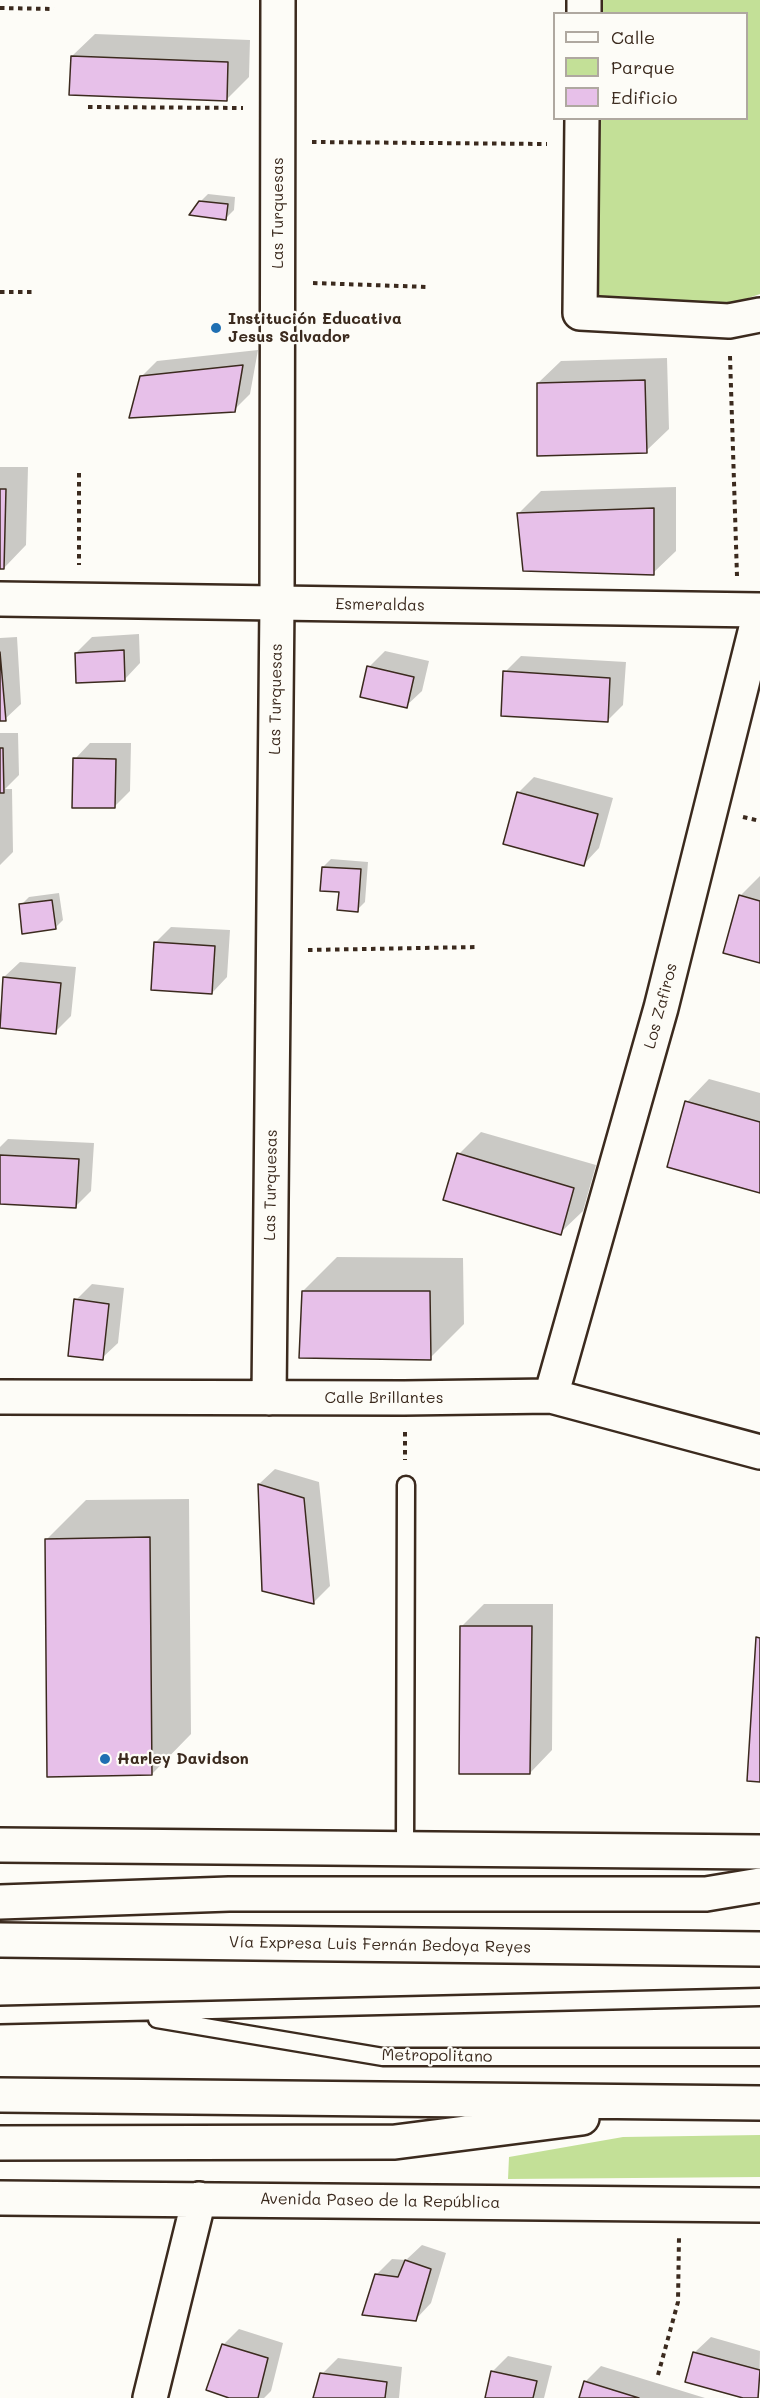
<!DOCTYPE html>
<html>
<head>
<meta charset="utf-8">
<style>
  body { margin:0 }
  #map { position:relative; width:760px; height:2398px; overflow:hidden; background:#fdfcf7; font-family:Mali,sans-serif }
  canvas { display:block }
  .legend { position:absolute; left:553px; top:12px; width:195px; height:108px; box-sizing:border-box; background:#fdfcf7; border:2px solid #afa8a0; margin:0; padding:8px 10px; list-style:none; font-size:18px; color:#3b2a1e }
  .legend li { display:flex; align-items:center; gap:12px; height:30px }
  .legend b { width:30px; border:2px solid #afa8a0 }
</style>
</head>
<body>
<div id="map">
<canvas width="760" height="2398"></canvas>
<ul class="legend">
<li><b style="height:8px;background:#fdfcf7"></b>Calle</li>
<li><b style="height:16px;background:#c3e097"></b>Parque</li>
<li><b style="height:16px;background:#e7c0e9"></b>Edificio</li>
</ul>
</div>
<script>
const c = document.querySelector('canvas').getContext('2d');
c.lineJoin = 'round';
function fillPath(path, color) { c.fillStyle = color; c.fill(path, 'evenodd'); }
function strokePath(path, color, width, dash) { c.strokeStyle = color; c.lineWidth = width; c.lineCap = dash ? 'butt' : 'round'; c.setLineDash(dash || []); c.stroke(path); }
function drawText(font, color, halo, rows, align = 'center') {
  c.font = font + ' Mali,sans-serif'; c.lineWidth = 4.5; c.setLineDash([]); c.textBaseline = 'middle'; c.strokeStyle = halo; c.fillStyle = color; for (const [text, x, y, turn = 0] of rows) {
    c.save(); c.translate(x, y); c.rotate((+turn || 0) * Math.PI / 180); c.textAlign = isNaN(turn) ? turn : align; if (halo) c.strokeText(text, 0, 0); c.fillText(text, 0, 0); c.restore();
  }
}
fillPath(new Path2D(`
  M600 0H760V294L737 302 596 301 598 119 746 118V14L600 13Z
  M760 2135V2177L508 2179 509 2157 623 2137Z`), '#c3e097');
fillPath(new Path2D(`
  M95 34 250 40 249 77 226 100 72 56Z
  M208 194 235 197 234 210 226 218 200 202Z
  M258 350 250 394 234 410 141 377 157 361Z
  M667 358 669 429 646 451 538 383 561 361Z
  M0 467H28L26 545 4 568H0Z
  M676 487V551L653 573 519 513 541 491Z
  M139 634 140 663 125 679 76 653 92 637Z
  M17 637 21 704 5 719 0 720V638Z
  M385 651 429 661 422 691 406 706 369 667Z
  M521 656 626 662 623 705 607 721 505 672Z
  M0 733H18L19 775 5 789H12L13 852 0 865Z
  M90 743H131L130 791 114 807 75 759Z
  M534 777 613 798 599 848 584 864 518 793Z
  M331 859 368 862 365 902 357 910 323 867Z
  M760 876V962L740 896Z
  M59 893 63 920 55 928 21 905 29 897Z
  M171 927 230 930 227 977 212 993 155 943Z
  M20 962 76 967 71 1016 55 1032 0 1027 4 977Z
  M709 1079 760 1093V1191L687 1102Z
  M481 1132 596 1165 583 1211 560 1233 459 1154Z
  M8 1139 94 1143 91 1191 75 1207 0 1203V1147Z
  M337 1257 463 1258 464 1324 430 1358 303 1291Z
  M92 1284 124 1288 118 1343 102 1358 76 1300Z
  M275 1469 319 1482 330 1586 314 1602 263 1590 259 1484Z
  M189 1499 191 1734 152 1774 47 1539 86 1500Z
  M484 1604H553L552 1750 530 1773 461 1627Z
  M422 2245 446 2253 431 2303 416 2319 376 2275 392 2259 406 2260Z
  M239 2329 283 2343 271 2391 264 2398H233L223 2345Z
  M711 2337 760 2351 759 2398H748L687 2381 695 2352Z
  M508 2356 552 2366 544 2398H486L492 2372Z
  M338 2358 402 2367 399 2398H314L322 2374Z
  M601 2366 705 2398H581L585 2382Z`), '#0003');
const building = new Path2D(`
  M71 56 228 62 227 101 69 95Z
  M199 201 228 204 226 220 189 215Z
  M243 365 235 412 129 418 140 376Z
  M645 380 647 453 537 456V383Z
  M0 489H6L4 569H0Z
  M654 508V575L523 571 517 513Z
  M124 650 125 681 76 683 75 653Z
  M0 652 6 721H0Z
  M367 666 414 677 407 708 360 697Z
  M503 671 610 678 608 722 501 716Z
  M0 748H3L4 793H0Z
  M73 758 116 759 115 808H72Z
  M517 792 598 814 584 866 503 844Z
  M322 867 361 869 358 912 337 910 339 892 320 891Z
  M739 895 760 901V963L723 953Z
  M52 900 56 929 22 934 19 904Z
  M154 942 215 946 212 994 151 990Z
  M3 977 61 983 56 1034 0 1028Z
  M685 1101 760 1122V1193L667 1167Z
  M457 1153 574 1188 561 1235 443 1200Z
  M0 1155 79 1159 76 1208 0 1204Z
  M302 1291H430L431 1360 299 1358Z
  M74 1299 109 1304 103 1360 68 1356Z
  M258 1484 304 1498 314 1604 262 1591Z
  M150 1537 152 1775 47 1777 45 1539Z
  M460 1626H532L530 1774H459Z
  M756 1637 760 1638V1782L747 1781Z
  M405 2260 431 2269 416 2321 362 2315 375 2274 398 2277Z
  M222 2344 268 2358 258 2398H229L206 2390Z
  M693 2352 760 2370 758 2398H743L685 2382Z
  M491 2371 537 2381 533 2398H485Z
  M320 2373 387 2382 385 2398H313Z
  M584 2381 639 2398H579Z`);
fillPath(building, '#e7c0e9');
strokePath(building, '#3b2a1e', 1.5);
const lane = new Path2D(`
  M405 1849 406 1485
  M0 2015 760 1997
  M157 2019 383 2057H760`);
const street = new Path2D(`
  M584 14V0
  M582 118 580 313 729 321 760 315
  M551 1396 661 1008 760 612
  M0 1397 404 1398 551 1396 760 1452
  M269 1398 277 603 278 0`);
const secondary = new Path2D(`
  M0 599 760 610
  M0 1845 760 1852
  M0 2198 760 2205
  M150 2398 199 2199`);
const highway = new Path2D(`
  M0 1902 229 1894H706L760 1885
  M0 1940 760 1949
  M0 2095 760 2103
  M0 2143 395 2142 582 2118`);
strokePath(lane, '#3b2a1e', 21);
strokePath(street, '#3b2a1e', 38);
strokePath(secondary, '#3b2a1e', 38);
strokePath(highway, '#3b2a1e', 38);
strokePath(new Path2D(`
  M0 8 54 9
  M88 107 243 108
  M312 142 547 144
  M313 283 429 287
  M0 292H36
  M730 356 737 576
  M79 473V565
  M743 817 760 821
  M308 950 478 947
  M405 1432V1460
  M658 2375 678 2302 679 2237`), '#3b2a1e', 4, [4.5, 4.5]);
strokePath(lane, '#fdfcf7', 16);
strokePath(street, '#fdfcf7', 33);
strokePath(secondary, '#fdfcf7', 33);
strokePath(highway, '#fdfcf7', 33);
for (const [x, y, r, color] of [
  [216,328,6,"#1f6fb2"],
  [105,1759,6,"#1f6fb2"]
]) { const dot = new Path2D(); dot.arc(x, y, r, 0, 2 * Math.PI); c.fillStyle = color; c.fill(dot); strokePath(dot, '#fdfcf7', 2); }
drawText('16px', '#3b2a1e', '#fdfcf7', [
  ["Las Turquesas",278,213,-90],
  ["Esmeraldas",380,605,1],
  ["Las Turquesas",276,699,-89],
  ["Los Zafiros",661,1006,-75],
  ["Las Turquesas",271,1185,-89],
  ["Calle Brillantes",384,1398],
  ["Vía Expresa Luis Fernán Bedoya Reyes",380,1945,1],
  ["Metropolitano",437,2056,1],
  ["Avenida Paseo de la República",380,2201,1]
]);
drawText('bold 16px', '#3b2a1e', '#fdfcf7', [
  ["Institución Educativa",228,319],
  ["Jesus Salvador",228,337],
  ["Harley Davidson",117,1759]
], 'left');
</script>
</body>
</html>
